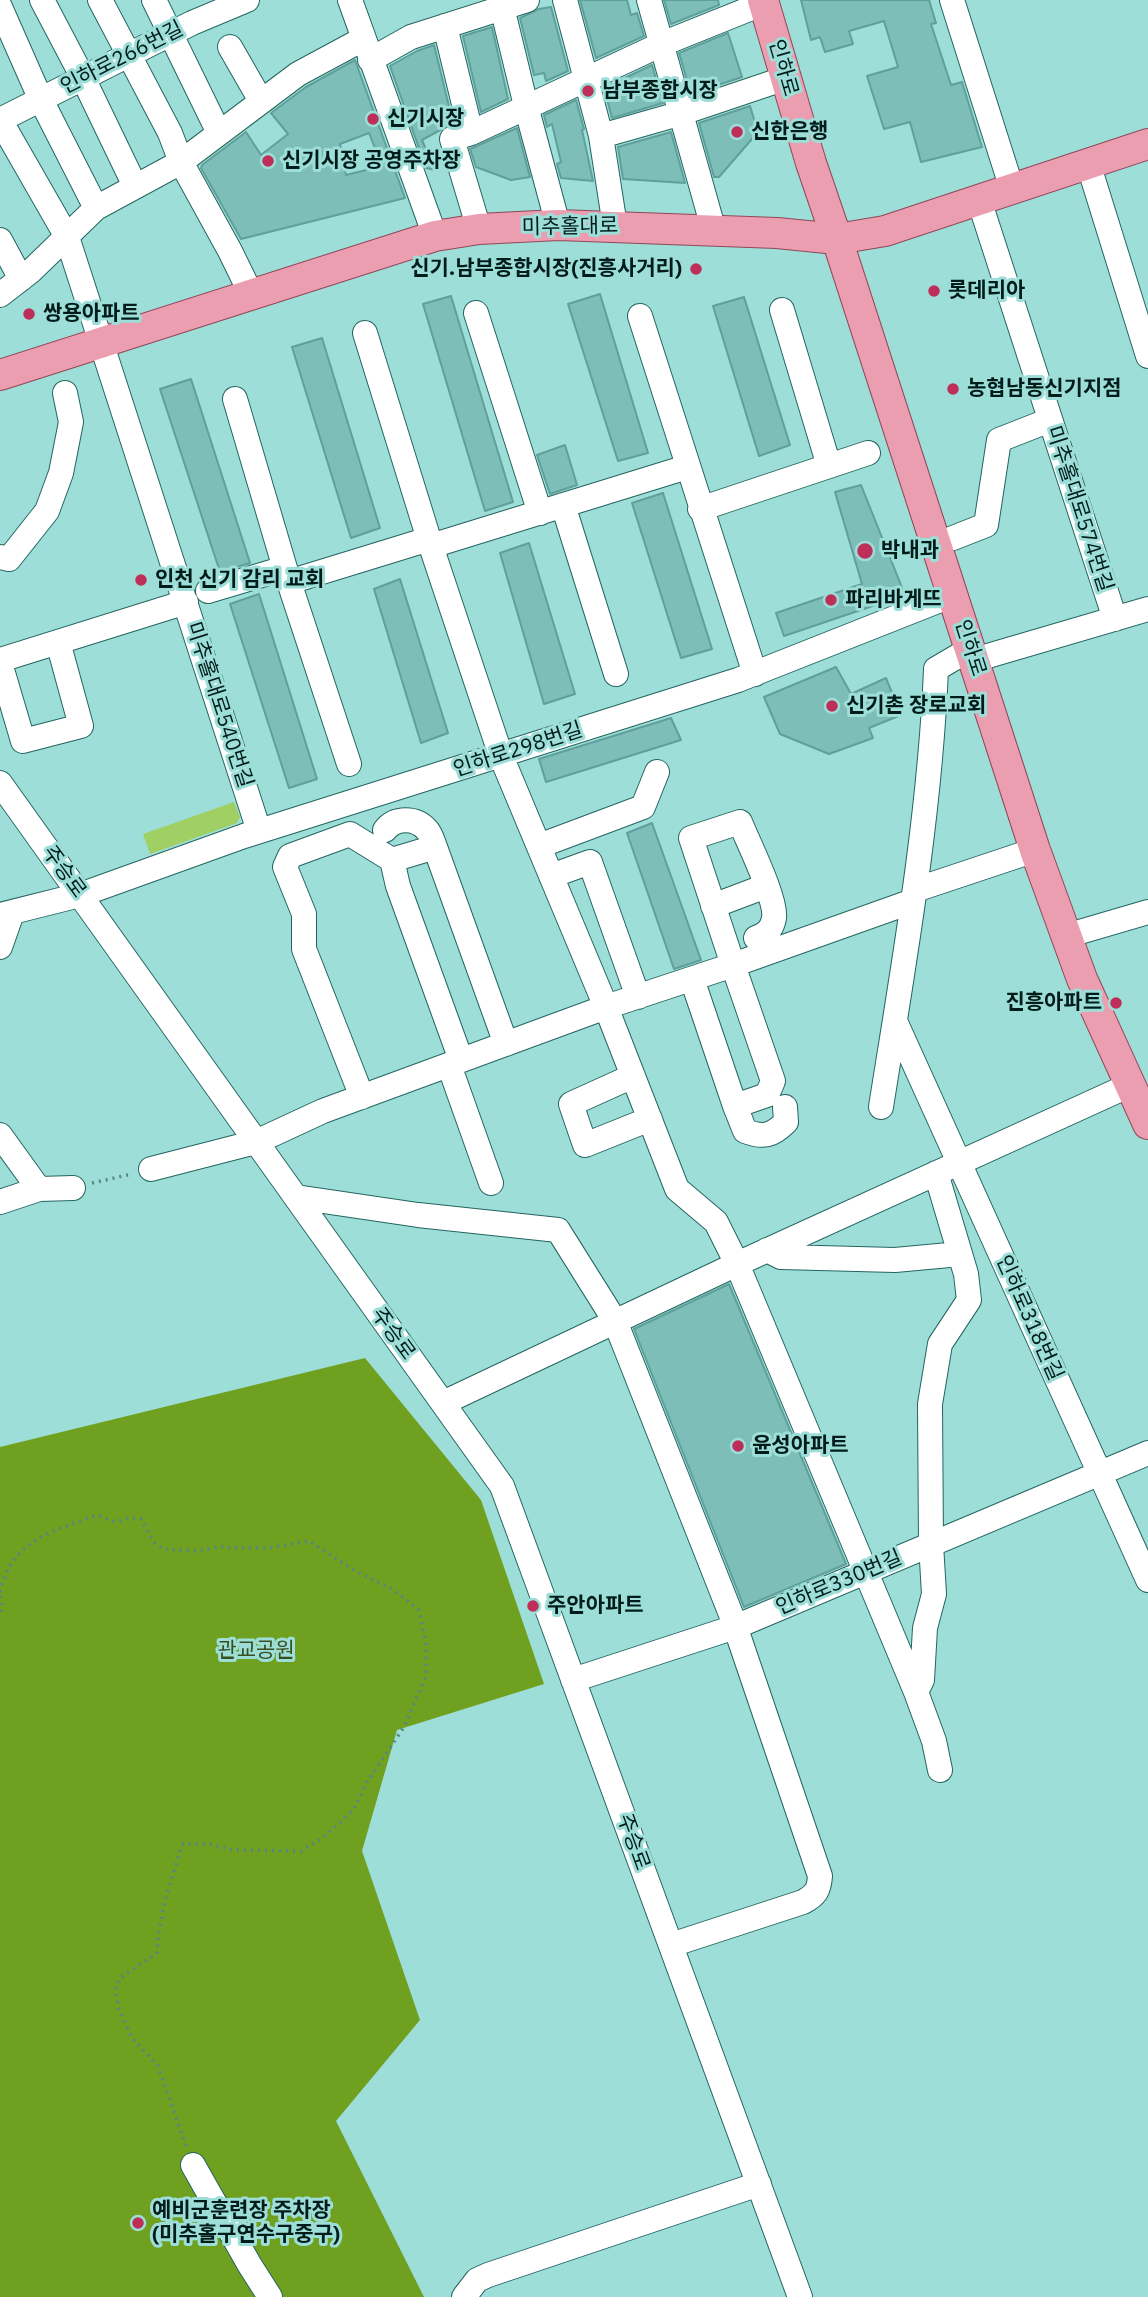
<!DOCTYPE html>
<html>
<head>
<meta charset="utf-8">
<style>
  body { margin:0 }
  canvas { display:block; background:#9dded8 }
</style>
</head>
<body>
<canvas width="1148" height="2297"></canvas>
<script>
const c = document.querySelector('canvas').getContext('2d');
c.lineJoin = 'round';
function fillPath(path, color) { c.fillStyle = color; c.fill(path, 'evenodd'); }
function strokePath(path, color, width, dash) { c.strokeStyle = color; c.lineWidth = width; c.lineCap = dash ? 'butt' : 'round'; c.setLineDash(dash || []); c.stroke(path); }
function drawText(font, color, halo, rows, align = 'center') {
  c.font = font + ' "IBM Plex Sans","Noto Sans KR",sans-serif'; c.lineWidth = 6; c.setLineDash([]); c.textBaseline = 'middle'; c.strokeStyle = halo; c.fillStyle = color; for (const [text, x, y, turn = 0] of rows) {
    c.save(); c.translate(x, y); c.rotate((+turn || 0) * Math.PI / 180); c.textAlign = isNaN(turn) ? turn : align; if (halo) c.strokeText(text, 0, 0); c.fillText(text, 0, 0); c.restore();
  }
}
fillPath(new Path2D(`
  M234 802 240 817 237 823 150 854 143 834Z`), '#a0d063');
fillPath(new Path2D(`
  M365 1358 481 1500 544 1684 397 1730 362 1851 420 2020 336 2121 424 2297H0V1447Z`), '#6fa020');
const building = new Path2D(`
  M580 0H627L631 15 637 13 644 36 596 58Z
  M664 0H718L719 5 671 24Z
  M801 0H929L936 23 931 24 951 85 962 82 982 147 921 162 910 122 884 129 867 76 898 67 884 21 849 31 853 44 825 52 820 37 811 40Z
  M551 7 568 71 546 81 544 73 534 75 520 18 539 9Z
  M492 27 508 99 481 112 463 36Z
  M728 33 742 77 691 94 679 53Z
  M434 45 453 123 422 140 435 170 426 168 390 66 417 51Z
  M355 60 405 198 241 239 201 168 202 165 246 132 261 155 288 134 271 113 306 87ZM369 133 382 166 346 175 340 144Z
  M652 65 663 103 612 118 604 88Z
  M576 100 584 129 582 130 593 181 561 178 557 164 561 162 552 124 547 127 544 115Z
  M750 106 758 132 719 177H714L699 123Z
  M517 128 530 177 511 180 476 167 470 149Z
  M671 132 685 183 623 179 618 147Z
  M600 294 648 453 618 461 568 304Z
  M451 296 513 502 485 511 423 304Z
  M744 297 790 445 759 456 713 306Z
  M322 338 380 528 351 538 292 347Z
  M191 379 250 563 220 572 160 389Z
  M565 445 577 485 550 494 537 455Z
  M861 485 905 595 784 636 776 613 862 584 835 492Z
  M663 493 712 649 681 658 632 503Z
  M529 543 575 694 544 704 500 553Z
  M400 579 448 733 421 743 374 589Z
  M259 594 317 779 289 788 230 604Z
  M836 667 851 694 886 678 901 715 869 728 873 738 829 754 780 734 764 697Z
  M671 718 681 740 546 782 539 759Z
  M652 823 701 960 674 969 627 833Z
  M729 1284 846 1564 744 1607 634 1329Z`);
fillPath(building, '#7ebeb9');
strokePath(building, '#609f9a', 2);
const minor = new Path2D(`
  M42 0 83 78 135 186
  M100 0 170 133 181 162 230 251 251 294
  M154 0 219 133
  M350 0 435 236
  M565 0 601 136 615 226
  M649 0 714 231
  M952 0 1012 189
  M0 7 41 100 96 208
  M502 7 526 106 558 225
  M445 26 471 133
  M230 47 261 101
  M370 60 411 37 527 0
  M0 120 67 237 259 831
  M0 120 192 23 247 0
  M601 136 682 113 786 78
  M1088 163 1148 356
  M979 200 1115 619
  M479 229 452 139 471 133 662 44 764 3
  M0 240 21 279
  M0 295 31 271 96 208 181 162 298 74 363 39
  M782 310 829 466
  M476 313 540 513
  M640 316 755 674
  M365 333 431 546 501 756 606 1007 677 1189 716 1222 737 1264 916 1692 934 1741 940 1770
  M235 399 289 582 349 764
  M563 505 616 674
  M700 509 868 453
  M953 538 986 525 999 440 1050 420
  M431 546 687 467
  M0 557 9 559 47 511 61 473 71 422 65 393
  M289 582 429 539
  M208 591 285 568
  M0 660 186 602
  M974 660 1148 609
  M0 663 23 741 81 726 58 642
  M0 783 502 1486 800 2297
  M385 830C395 817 416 817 427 830 431 834 433 842 435 847
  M539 846 643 807 657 772
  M392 860 435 847 506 1044
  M551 876 590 862 638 997
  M915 890 1035 850
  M713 906 766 886
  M0 915 80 895 244 836 738 680 953 595
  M1066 936 1148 912
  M0 947 12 913
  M692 979 735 1106 767 1095 773 1081 733 965 913 901
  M895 1021 1148 1580
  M449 1065 491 1183
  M633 1076 571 1104 585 1145 650 1119
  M362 1097 304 949V914L285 867 290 856 350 834 392 860 398 886 461 1060
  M735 1106 745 1131C763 1138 772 1136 786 1122L785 1107
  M881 1107C904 962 930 816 936 669L970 649
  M0 1135 39 1189
  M151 1169 256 1142 323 1111 606 1007 733 965 691 838 740 822C748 842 777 900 774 918 772 929 767 934 756 938
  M296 1197 418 1215 558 1230 615 1321 732 1617 820 1876C819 1890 816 1895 803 1902L671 1945
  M0 1202 39 1189 73 1188
  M767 1250 781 1257 895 1260 960 1254
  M443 1403 737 1264 1130 1085
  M573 1680 735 1627 1148 1453
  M916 1692 922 1680 925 1628 934 1594 931 1544 930 1404 940 1344 969 1300 966 1274 936 1173
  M193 2165 249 2264 270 2297
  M464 2297 477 2280 488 2275 759 2184`);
const major = new Path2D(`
  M763 0 811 163 837 239 1035 850 1082 979 1148 1124
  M0 375 435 236 479 229 558 225 777 233 837 239 885 231 1148 144`);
strokePath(minor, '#246561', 26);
strokePath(major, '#914758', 32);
strokePath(new Path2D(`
  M92 1183 132 1174
  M0 1592C9 1551 39 1534 78 1522 83 1520 93 1515 99 1516 104 1517 108 1521 114 1521 126 1521 127 1515 141 1519L153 1542 163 1549 197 1551 218 1547 268 1548 309 1541 357 1572 392 1589 419 1610 426 1644V1676L404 1727 367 1782 354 1809 340 1823 322 1838 301 1851 233 1850 209 1844H183C170 1881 159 1914 157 1953L120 1978 115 1990 119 2009 132 2038 158 2066 186 2146
  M0 1596 2 1608 0 1614`), '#578783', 3.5, [2, 5]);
strokePath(minor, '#fff', 24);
strokePath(major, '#eb9eaf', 30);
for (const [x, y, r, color] of [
  [588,91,7,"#bd2e58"],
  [373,119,7,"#bd2e58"],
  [737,132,7,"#bd2e58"],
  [268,161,7,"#bd2e58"],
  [696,269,7,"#bd2e58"],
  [934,291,7,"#bd2e58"],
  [29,314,7,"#bd2e58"],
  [953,389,7,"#bd2e58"],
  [865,551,9,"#bd2e58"],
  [141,580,7,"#bd2e58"],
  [831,600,7,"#bd2e58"],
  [832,706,7,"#bd2e58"],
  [1116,1003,7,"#bd2e58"],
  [738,1446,7,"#bd2e58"],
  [533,1606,7,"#bd2e58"],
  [138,2223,7,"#bd2e58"]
]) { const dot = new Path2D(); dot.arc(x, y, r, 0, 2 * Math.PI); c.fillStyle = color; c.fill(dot); strokePath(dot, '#9dded8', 2.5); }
drawText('21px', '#021c1a', '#9dded8', [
  ["인하로266번길",122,58,-27],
  ["인하로",783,68,74],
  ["미추홀대로",570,227,-1],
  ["미추홀대로574번길",1079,509,72],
  ["인하로",970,648,72],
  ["미추홀대로540번길",219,705,72],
  ["인하로298번길",518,750,-18],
  ["주승로",64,872,54],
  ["인하로318번길",1029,1318,66],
  ["주승로",393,1334,54],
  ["인하로330번길",839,1583,-23],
  ["주승로",633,1842,70]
]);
drawText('bold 21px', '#021c1a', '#9dded8', [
  ["남부종합시장",602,91],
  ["신기시장",387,119],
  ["신한은행",751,132],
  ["신기시장 공영주차장",282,161],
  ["신기.남부종합시장(진흥사거리)",682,269,"right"],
  ["롯데리아",948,291],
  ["쌍용아파트",43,314],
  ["농협남동신기지점",967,389],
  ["박내과",881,551],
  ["인천 신기 감리 교회",155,580],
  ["파리바게뜨",845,600],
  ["신기촌 장로교회",846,706],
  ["진흥아파트",1102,1003,"right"],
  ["윤성아파트",752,1446],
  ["주안아파트",547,1606],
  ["예비군훈련장 주차장",152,2211],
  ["(미추홀구연수구중구)",152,2235]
], 'left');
drawText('21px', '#3a4f20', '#9dded8', [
  ["관교공원",256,1651]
]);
</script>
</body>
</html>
